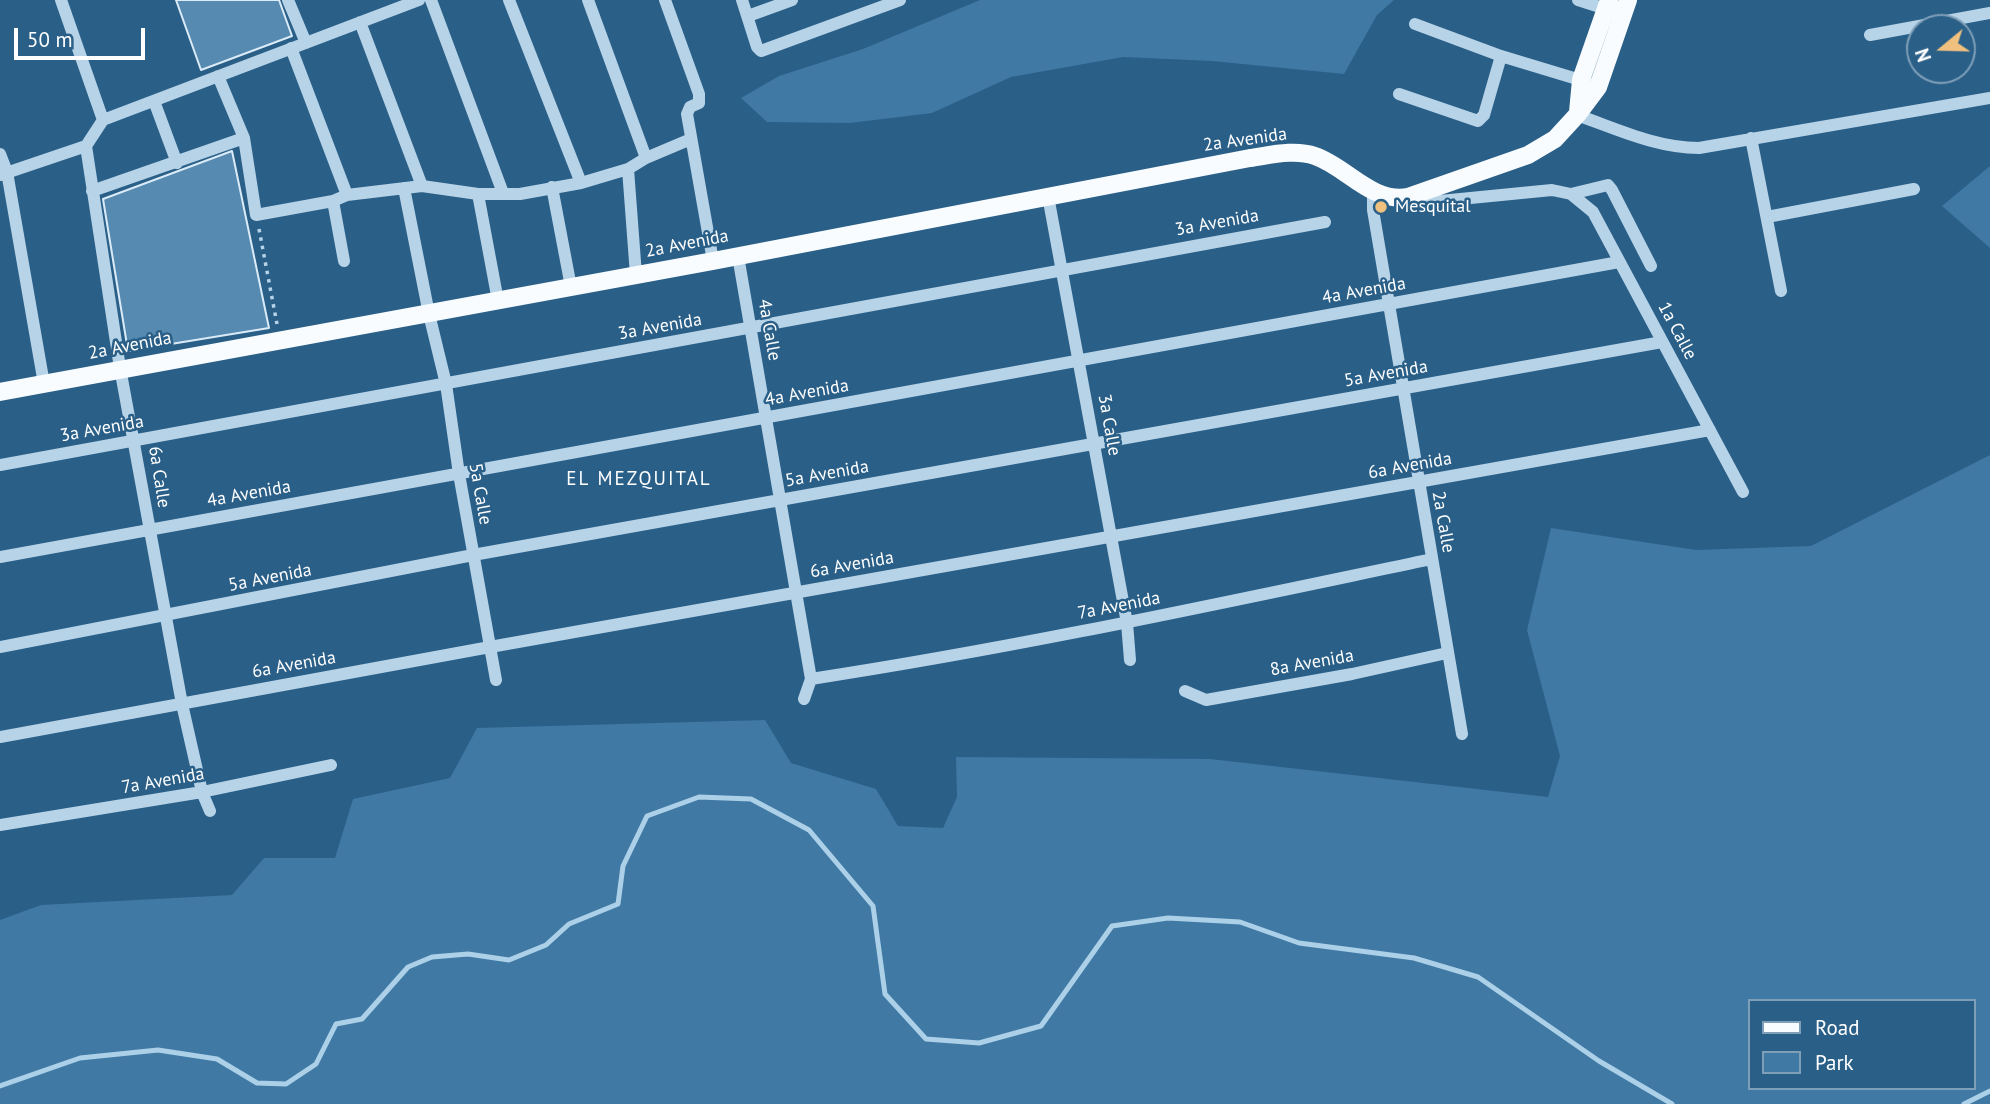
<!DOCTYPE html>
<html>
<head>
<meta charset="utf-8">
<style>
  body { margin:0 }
  #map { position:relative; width:1990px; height:1104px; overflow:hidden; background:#2a5f88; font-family:"PT Sans",sans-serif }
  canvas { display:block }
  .legend { position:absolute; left:1748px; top:999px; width:228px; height:91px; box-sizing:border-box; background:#2a5f88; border:2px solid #7f9fb8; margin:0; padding:9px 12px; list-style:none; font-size:21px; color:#fff }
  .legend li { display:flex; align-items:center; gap:14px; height:35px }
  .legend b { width:35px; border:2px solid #7f9fb8 }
  .north { position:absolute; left:1906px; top:14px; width:70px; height:70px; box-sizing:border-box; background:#2a5f88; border:2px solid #7f9fb8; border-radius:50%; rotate:251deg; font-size:19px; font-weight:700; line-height:28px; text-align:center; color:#fff }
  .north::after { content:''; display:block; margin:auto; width:24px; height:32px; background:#efc07e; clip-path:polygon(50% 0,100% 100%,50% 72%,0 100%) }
  .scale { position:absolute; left:14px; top:28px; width:131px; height:32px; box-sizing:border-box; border:4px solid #fff; border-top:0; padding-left:9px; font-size:21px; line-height:24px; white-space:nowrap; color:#fff; -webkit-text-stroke:5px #2a5f88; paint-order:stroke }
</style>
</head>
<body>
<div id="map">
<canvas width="1990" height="1104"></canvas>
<ul class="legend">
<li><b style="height:9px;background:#f9fcfe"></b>Road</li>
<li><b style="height:19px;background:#3f79a4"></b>Park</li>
</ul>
<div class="north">N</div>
<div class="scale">50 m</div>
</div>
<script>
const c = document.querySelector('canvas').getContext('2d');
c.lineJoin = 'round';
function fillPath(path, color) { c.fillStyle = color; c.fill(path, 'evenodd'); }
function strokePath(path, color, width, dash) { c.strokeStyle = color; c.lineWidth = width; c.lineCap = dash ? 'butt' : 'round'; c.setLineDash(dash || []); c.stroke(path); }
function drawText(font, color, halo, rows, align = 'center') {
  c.font = font + ' "PT Sans",sans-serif'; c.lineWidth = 5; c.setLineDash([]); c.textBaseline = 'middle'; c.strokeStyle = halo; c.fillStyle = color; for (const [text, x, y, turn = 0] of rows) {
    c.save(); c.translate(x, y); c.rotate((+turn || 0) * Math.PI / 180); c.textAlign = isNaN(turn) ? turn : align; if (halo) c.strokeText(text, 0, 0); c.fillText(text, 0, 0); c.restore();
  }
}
fillPath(new Path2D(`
  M980 0H1394L1377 15 1344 74 1212 61 1123 57 1011 77 932 113 850 123 767 122 741 98 779 76 863 49Z
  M1990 166V248L1942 206Z
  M1990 455V1104H0V920L41 905 232 895 264 858H335L353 799 450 778 477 728 765 720 791 763 876 789 898 826 943 828 957 797 956 757 1210 759 1548 797 1560 756 1527 630 1551 528 1696 550 1811 546ZM1750 1001H1974V1088H1750Z`), '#3f79a4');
strokePath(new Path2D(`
  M0 1086 80 1058 158 1050 217 1059 257 1083 286 1084 316 1064 336 1024 362 1019 408 967 432 957 468 954 509 960 546 945 569 924 618 904 623 866 647 816 699 797 751 799 809 830 873 906 885 994 926 1039 979 1043 1041 1026 1112 926 1168 918 1240 922 1299 943 1414 958 1478 977 1599 1061 1672 1104
  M1964 1104 1990 1091`), '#acd0e8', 5);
const building = new Path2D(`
  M176 0H279L292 36 201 70Z
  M232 151 269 328 128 351 103 199Z`);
fillPath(building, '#568ab1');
strokePath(building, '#daebf7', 2);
strokePath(new Path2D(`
  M259 229 277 324`), '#b7d3e8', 3.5, [3.5, 5]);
strokePath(new Path2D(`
  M61 0 103 120
  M288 0 306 43
  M431 0 503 193
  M509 0 581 183
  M588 0 646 158
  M665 0 699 94V103L690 107 687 114 713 261
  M742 0 757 47 761 51 900 0
  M1578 0 1606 9
  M748 16 792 0
  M360 22 422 186
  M1415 24 1501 56 1587 82
  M1870 35 1990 13
  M291 48 347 195
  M218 76 244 138 256 215 333 201 347 195 422 186 478 194H520L581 183 628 169 646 158 691 139
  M1399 94 1478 121 1484 115 1501 56
  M154 101 177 163
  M1577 115C1617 129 1656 148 1699 148L1990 98
  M1751 138 1781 291
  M86 146 120 368 182 704 202 792 210 811
  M0 154 7 172 44 384
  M628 169 636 275
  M0 175 86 146 103 120 419 0
  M552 187 571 287
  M404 188 429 314 446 384 459 474 496 680
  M92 191 244 138
  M1373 191V210L1462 734
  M1425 192 1429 199 1440 201 1552 190 1571 194 1593 212 1743 492
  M478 194 498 301
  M1571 194 1608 185 1612 190 1651 266
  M1048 196 1127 623 1130 660
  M333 201 344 261
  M1767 217 1914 189
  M738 256 811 679 804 699
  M0 465 1325 222
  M0 557 1619 262
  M0 647 473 555 1662 342
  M811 679C1020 647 1226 602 1432 559
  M1185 691 1206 700 1352 674 1447 653
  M0 737 490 647 1710 430
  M0 825 202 792 331 765`), '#b7d3e8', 12);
strokePath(new Path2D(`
  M1578 112 1581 80 1609 0
  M0 392 713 261 1250 158C1271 155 1295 149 1315 156 1347 167 1371 203 1408 197L1528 155 1555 139 1577 115 1598 87 1628 0`), '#f9fcfe', 18);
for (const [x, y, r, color] of [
  [1381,207,7,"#efc07e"]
]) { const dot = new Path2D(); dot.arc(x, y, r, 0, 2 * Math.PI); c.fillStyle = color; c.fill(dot); strokePath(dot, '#2a5f88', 2.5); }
drawText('18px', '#fff', '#2a5f88', [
  ["2a Avenida",1245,140,-8],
  ["3a Avenida",1217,223,-10],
  ["2a Avenida",687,244,-11],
  ["4a Avenida",1364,291,-10],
  ["3a Avenida",660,327,-10],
  ["4a Calle",769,330,80],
  ["1a Calle",1677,331,62],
  ["2a Avenida",130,346,-11],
  ["5a Avenida",1386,374,-10],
  ["4a Avenida",807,393,-10],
  ["3a Calle",1109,425,80],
  ["3a Avenida",102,429,-10],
  ["6a Avenida",1410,466,-10],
  ["5a Avenida",827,474,-10],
  ["6a Calle",159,477,81],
  ["4a Avenida",249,494,-10],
  ["5a Calle",480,494,80],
  ["2a Calle",1443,522,80],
  ["6a Avenida",852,565,-10],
  ["5a Avenida",270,578,-11],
  ["7a Avenida",1119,606,-11],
  ["8a Avenida",1312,663,-10],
  ["6a Avenida",294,665,-10],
  ["7a Avenida",163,781,-10]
]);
drawText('18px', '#fff', '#2a5f88', [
  ["Mesquital",1395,207]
], 'left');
c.letterSpacing = '2px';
drawText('19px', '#fff', '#2a5f88', [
  ["EL MEZQUITAL",639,480]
]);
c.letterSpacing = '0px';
</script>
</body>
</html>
